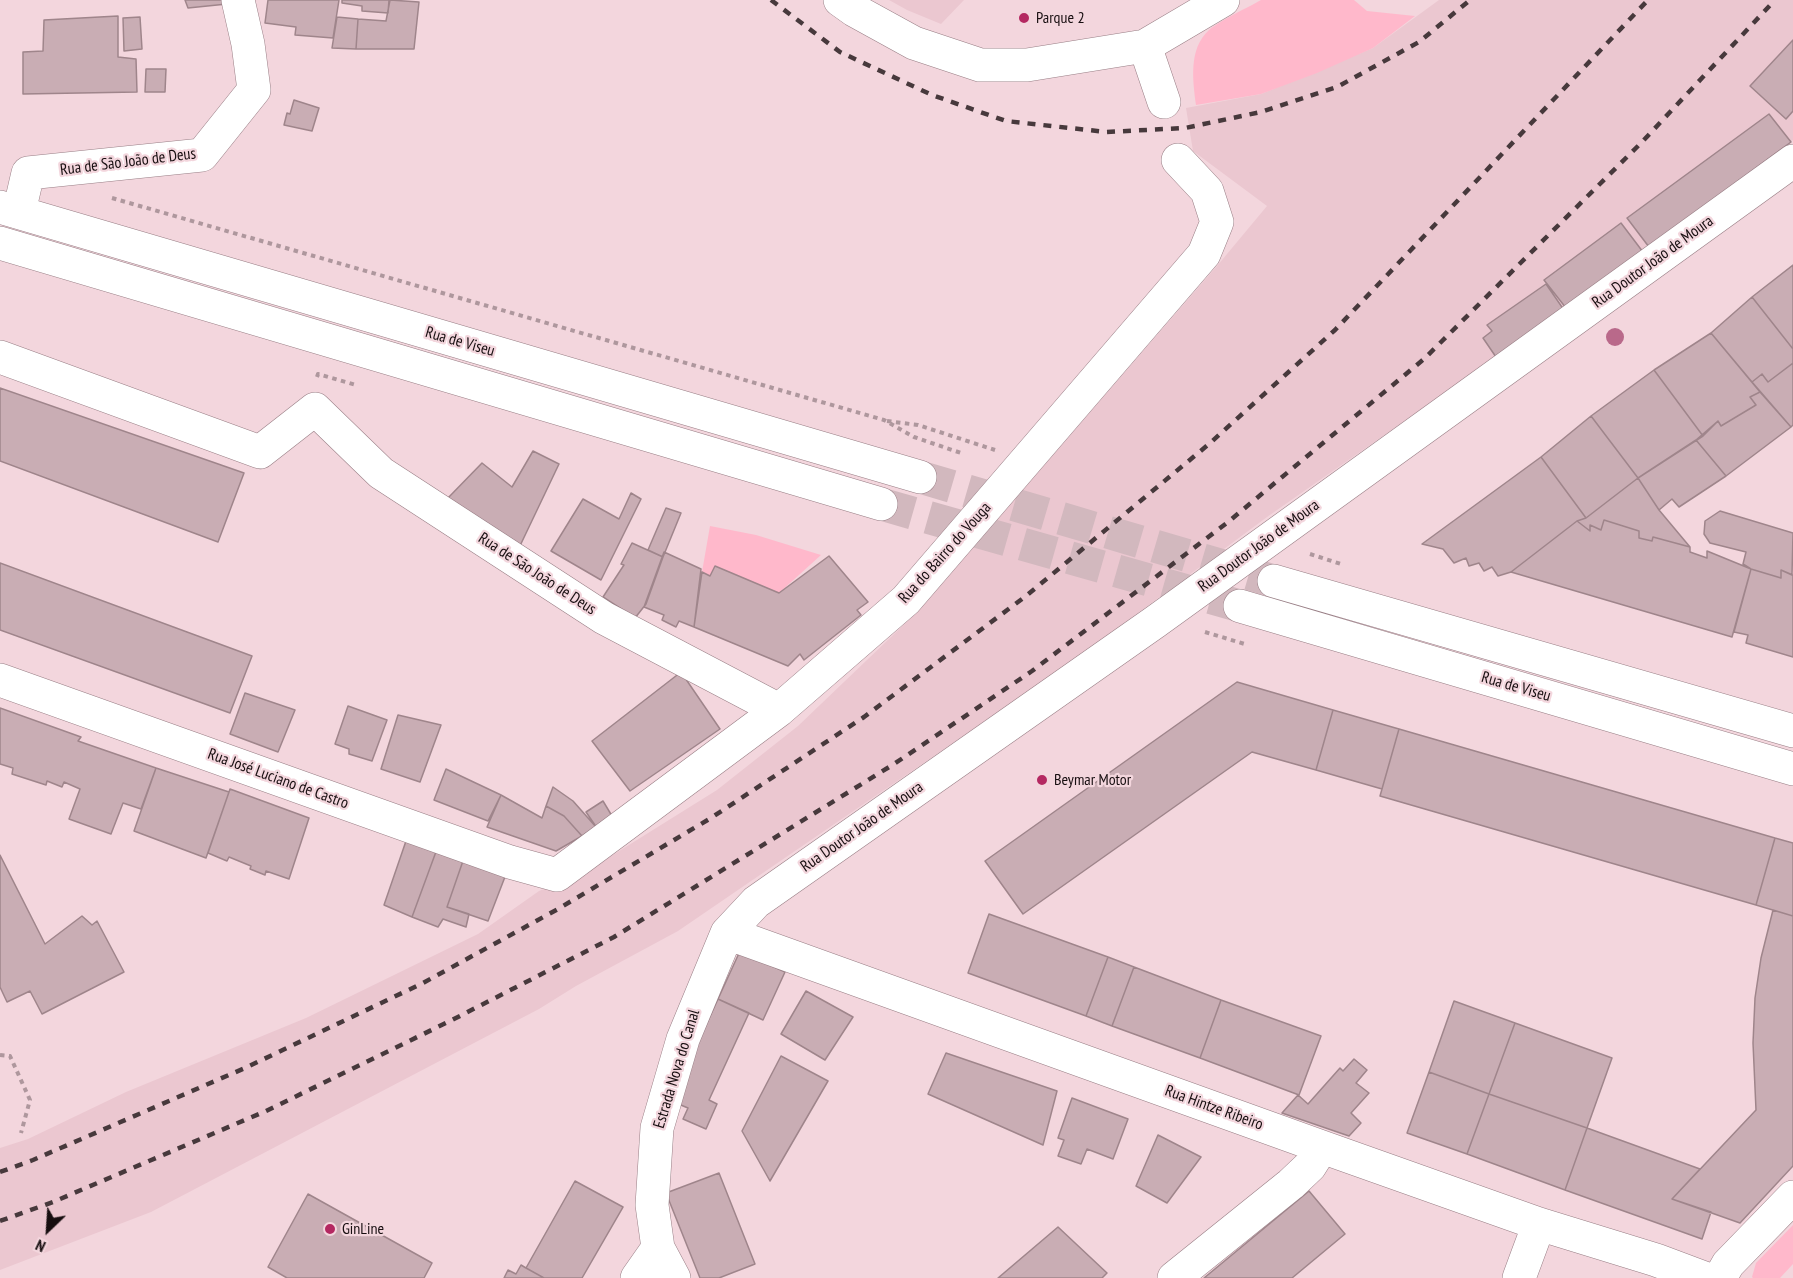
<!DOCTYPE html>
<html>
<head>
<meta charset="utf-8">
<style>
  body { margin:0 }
  #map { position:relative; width:1793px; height:1278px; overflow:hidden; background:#f3d6dd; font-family:"PT Sans Narrow",sans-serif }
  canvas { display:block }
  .north { position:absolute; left:18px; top:1200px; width:60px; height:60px; -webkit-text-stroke:4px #f3d6dd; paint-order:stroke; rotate:205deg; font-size:16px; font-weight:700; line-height:24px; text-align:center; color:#170e10 }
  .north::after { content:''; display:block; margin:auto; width:21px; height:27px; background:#170e10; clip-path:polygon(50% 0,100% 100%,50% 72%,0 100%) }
</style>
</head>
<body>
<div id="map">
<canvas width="1793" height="1278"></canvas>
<div class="north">N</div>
</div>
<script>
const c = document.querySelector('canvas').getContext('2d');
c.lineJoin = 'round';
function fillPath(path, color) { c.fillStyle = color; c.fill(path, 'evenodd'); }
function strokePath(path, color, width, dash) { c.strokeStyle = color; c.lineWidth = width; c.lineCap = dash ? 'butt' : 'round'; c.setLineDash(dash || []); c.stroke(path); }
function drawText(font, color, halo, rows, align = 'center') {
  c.font = font + ' "PT Sans Narrow",sans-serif'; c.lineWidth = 4.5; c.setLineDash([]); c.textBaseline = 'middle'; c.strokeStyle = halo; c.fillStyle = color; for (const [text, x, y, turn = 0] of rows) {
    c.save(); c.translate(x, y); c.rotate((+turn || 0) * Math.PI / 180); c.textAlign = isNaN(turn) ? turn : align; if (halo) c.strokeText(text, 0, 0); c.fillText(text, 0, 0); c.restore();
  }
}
fillPath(new Path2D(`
  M889 0H964L941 24 907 10Z
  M1439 0H1793V140L1566 308 1267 517 1083 654 678 931 576 986 539 1009 151 1212 0 1270V1148L28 1139 126 1092 306 1018 478 934 539 891 584 873 717 790 798 726 914 615 1217 266 1267 206 1193 151 1186 108 1261 94 1373 48Z`), '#ebc7d0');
fillPath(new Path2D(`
  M1261 0H1354L1367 11 1415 16 1373 48 1317 73 1261 94 1196 105C1193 81 1188 49 1209 30 1221 20 1247 8 1261 0Z
  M710 526 756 535 821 555 779 593 715 566 710 576 702 572Z
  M1793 1225V1264L1780 1278H1753L1752 1277 1756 1263Z`), '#ffb8cb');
const building = new Path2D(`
  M185 0H226L227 4 188 8Z
  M268 0H339L333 38 295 35 296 27 265 23Z
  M342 0H389L388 13 362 11V6L342 3Z
  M390 0 419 2 414 49H356L358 19 386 21Z
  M118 16V57L136 59 137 92 23 94V52L43 51 44 20Z
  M140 17 142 49 124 51 123 18Z
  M337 17 358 19 356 49 332 48Z
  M1793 40V111L1786 119 1750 86Z
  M146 69H166L165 92H145Z
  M294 100 319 108 312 131 284 125 287 113 290 114Z
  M1769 114 1791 142 1649 247 1627 218Z
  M1621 223 1643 252 1566 308 1544 280Z
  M1793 265V349L1752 297Z
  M1546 284 1564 310 1496 357 1483 338 1492 331 1487 325Z
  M1752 297 1793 349V363L1768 382 1762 374 1752 382 1711 333Z
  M1711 333 1760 392 1750 397 1756 405 1721 426 1718 421 1703 436 1654 370Z
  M1793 363V425L1791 427 1752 382 1762 374 1768 382Z
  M1654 370 1703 436 1638 478 1591 416Z
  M0 388 244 473 218 542 0 461Z
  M1760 392 1791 427 1726 476 1696 440 1718 421 1721 426 1756 405 1750 397Z
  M1591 416 1638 478 1586 518 1541 457Z
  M1696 440 1726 476 1679 507 1672 499 1659 510 1638 478Z
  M533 451 559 464 518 550 446 500 482 463 512 487Z
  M1541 457 1586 518 1577 521 1511 572 1498 576 1492 567 1484 571 1479 563 1469 566 1466 558 1454 563 1443 549 1422 544Z
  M1638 478 1659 510 1690 547 1653 537 1652 541 1639 538V531L1604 520 1601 530 1590 525V531L1577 521 1586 518Z
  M631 493 641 499 601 580 551 551 583 499 619 519Z
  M666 508 681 513 663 557 648 550Z
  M1720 511 1793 533 1792 575 1781 570V578L1751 569 1743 564 1746 552 1710 543 1704 534 1705 521Z
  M1604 520 1639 531V538L1652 541 1653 537 1690 547V552L1707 558V551L1751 569 1732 637 1511 572 1577 521 1590 531V525L1601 530Z
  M632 543 663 557 646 604 635 618 603 597 620 571 624 565 621 564Z
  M664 552 701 569 694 627 679 621 676 627 662 620 664 615 644 607Z
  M829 556 868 602 857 610 861 615 804 660 800 654 788 666 694 627 702 572 710 576 715 566 779 593Z
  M0 563 252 656 230 713 0 630Z
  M1751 569 1781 578V570L1793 575V657L1746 643 1748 635 1734 632Z
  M681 672 720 729 630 791 592 741Z
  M1237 682 1333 710 1316 770 1252 752 1023 914 985 861Z
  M245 693 295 710 278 752 230 734Z
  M348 706 387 720 372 761 349 754V749L335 744Z
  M0 708 81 737 78 741 156 768 141 809 123 803 111 834 69 819 80 789 64 782 62 787 47 781 46 785 12 774 13 768 0 764Z
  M1333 710 1399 729 1382 789 1316 770Z
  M398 715 441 725 420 782 381 769Z
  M1399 729 1775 838 1756 905 1380 796Z
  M156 768 229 792 206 858 134 831Z
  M446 769 501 795 488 821 434 800Z
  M553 787 573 801 596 827 582 836 564 816 546 806Z
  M230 789 309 818 289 879 266 871 265 875 250 869 251 866 229 857 227 861 208 853Z
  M501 795 542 818 546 806 564 816 582 836 556 851 487 827Z
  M603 801 612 816 597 828 586 812Z
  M1775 838 1793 843V916L1756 905Z
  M406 841 437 849 412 917 384 905Z
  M437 849 464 858 447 907 469 914 466 927 443 919 438 927 412 917Z
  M0 855 45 944 82 916 92 925 97 921 124 972 42 1014 30 991 7 1002 0 987Z
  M464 858 508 869 488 921 447 907Z
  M1773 910 1793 916V1166L1740 1223 1672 1199 1756 1110 1753 1043 1755 998 1761 958Z
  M989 914 1108 957 1086 1016 968 973Z
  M740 951 785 972 763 1020 718 999Z
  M1108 957 1134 967 1112 1026 1086 1016Z
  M1134 967 1221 1000 1200 1058 1112 1026Z
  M806 991 853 1017 825 1060 781 1034Z
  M718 999 749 1013 709 1100 717 1104 706 1129 683 1119 688 1108 671 1101Z
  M1221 1000 1321 1036 1299 1095 1200 1058Z
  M1454 1001 1515 1023 1489 1094 1429 1072Z
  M1515 1023 1612 1058 1587 1128 1489 1094Z
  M946 1053 1057 1091 1043 1145 928 1094Z
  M781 1056 828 1081 770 1181 742 1131Z
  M1354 1059 1367 1070 1356 1083 1369 1093 1351 1113 1361 1123 1349 1136 1282 1113 1298 1095 1308 1104 1340 1068 1343 1071Z
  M1429 1072 1489 1094 1467 1154 1407 1133Z
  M1489 1094 1587 1128 1565 1190 1467 1154Z
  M1072 1098 1128 1119 1113 1159 1087 1149 1081 1164 1058 1156 1064 1140 1058 1138Z
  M1587 1128 1700 1169 1672 1199 1711 1212 1702 1239 1565 1190Z
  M1158 1135 1201 1157 1167 1203 1136 1186Z
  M719 1173 755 1264 719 1278H700L666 1193Z
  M575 1181 623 1207 582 1278H544L526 1268Z
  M1309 1191 1345 1234 1292 1278H1204Z
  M308 1194 432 1263 424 1278H287L268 1267Z
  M1058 1227 1107 1273 1102 1278H998Z
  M521 1265 526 1268 544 1278H504L508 1270 516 1274Z`);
fillPath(building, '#c9adb4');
strokePath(building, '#9f858b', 1.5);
strokePath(new Path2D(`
  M920 477 1274 581
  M881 504 1240 606`), '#d2b8be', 33, [33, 16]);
const minor = new Path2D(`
  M840 0 854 10 914 43 980 65H1027L1145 46 1223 0
  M1145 46 1164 102
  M19 212 28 173 202 155 254 90 248 44 238 0
  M0 357 260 452 315 409 381 473 604 618 779 710
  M0 680 510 862 557 875 779 710 906 600 1204 254 1217 222 1207 191 1178 160
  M727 933 1322 1147 1539 1224 1656 1260 1704 1278
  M637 1278 658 1248
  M674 1278 658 1248 652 1205 657 1128 683 1039 727 933 756 902 1155 622 1793 161
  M1174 1278 1291 1184 1310 1166 1322 1147
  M1519 1278 1539 1224
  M1720 1278 1728 1264 1793 1197`);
const major = new Path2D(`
  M0 207 920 477
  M0 243 881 504
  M1274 581 1793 731
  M1240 606 1793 769`);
strokePath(minor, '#987e85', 34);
strokePath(major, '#987e85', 34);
strokePath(new Path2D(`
  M112 198 884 420 914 437 964 454
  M317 377 318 374 356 385
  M887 421 918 425 995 450
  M1310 554 1344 565
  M1205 632 1248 645
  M0 1055 10 1056 30 1100 21 1133`), '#ae979d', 4, [4.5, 4.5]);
strokePath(minor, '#fff', 33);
strokePath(major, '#fff', 33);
strokePath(new Path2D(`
  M771 0 840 52 932 95 1006 121 1106 132 1185 128 1261 112 1337 87 1419 42 1470 0
  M0 1172 33 1160 245 1068 423 983 558 909 711 818 864 717 1026 596 1209 444 1335 330 1648 0
  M0 1221 53 1202 266 1111 452 1020 614 937 894 764 1032 671 1228 522 1424 359 1642 142 1775 0`), '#47393c', 4.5, [8, 8]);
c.fillStyle = '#b9698a';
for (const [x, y] of [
  [1615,337]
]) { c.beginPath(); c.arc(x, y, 9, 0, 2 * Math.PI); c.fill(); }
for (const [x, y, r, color] of [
  [1024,18,6,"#b42861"],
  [1042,780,6,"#b42861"],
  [330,1229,6,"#b42861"]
]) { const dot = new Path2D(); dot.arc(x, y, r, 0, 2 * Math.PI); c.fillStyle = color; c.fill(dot); strokePath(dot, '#f3d6dd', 2); }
drawText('16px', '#170e10', '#f3d6dd', [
  ["Parque 2",1036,18],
  ["Beymar Motor",1054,780],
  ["GinLine",342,1229]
], 'left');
drawText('16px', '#170e10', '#f3d6dd', [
  ["Rua de São João de Deus",128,162,-7],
  ["Rua Doutor João de Moura",1653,262,-36],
  ["Rua de Viseu",460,342,16],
  ["Rua Doutor João de Moura",1259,546,-36],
  ["Rua do Bairro do Vouga",945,553,-48],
  ["Rua de São João de Deus",537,574,33],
  ["Rua de Viseu",1516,687,16],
  ["Rua José Luciano de Castro",278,779,20],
  ["Rua Doutor João de Moura",862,827,-35],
  ["Estrada Nova do Canal",677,1069,-73],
  ["Rua Hintze Ribeiro",1214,1108,20]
]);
</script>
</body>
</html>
